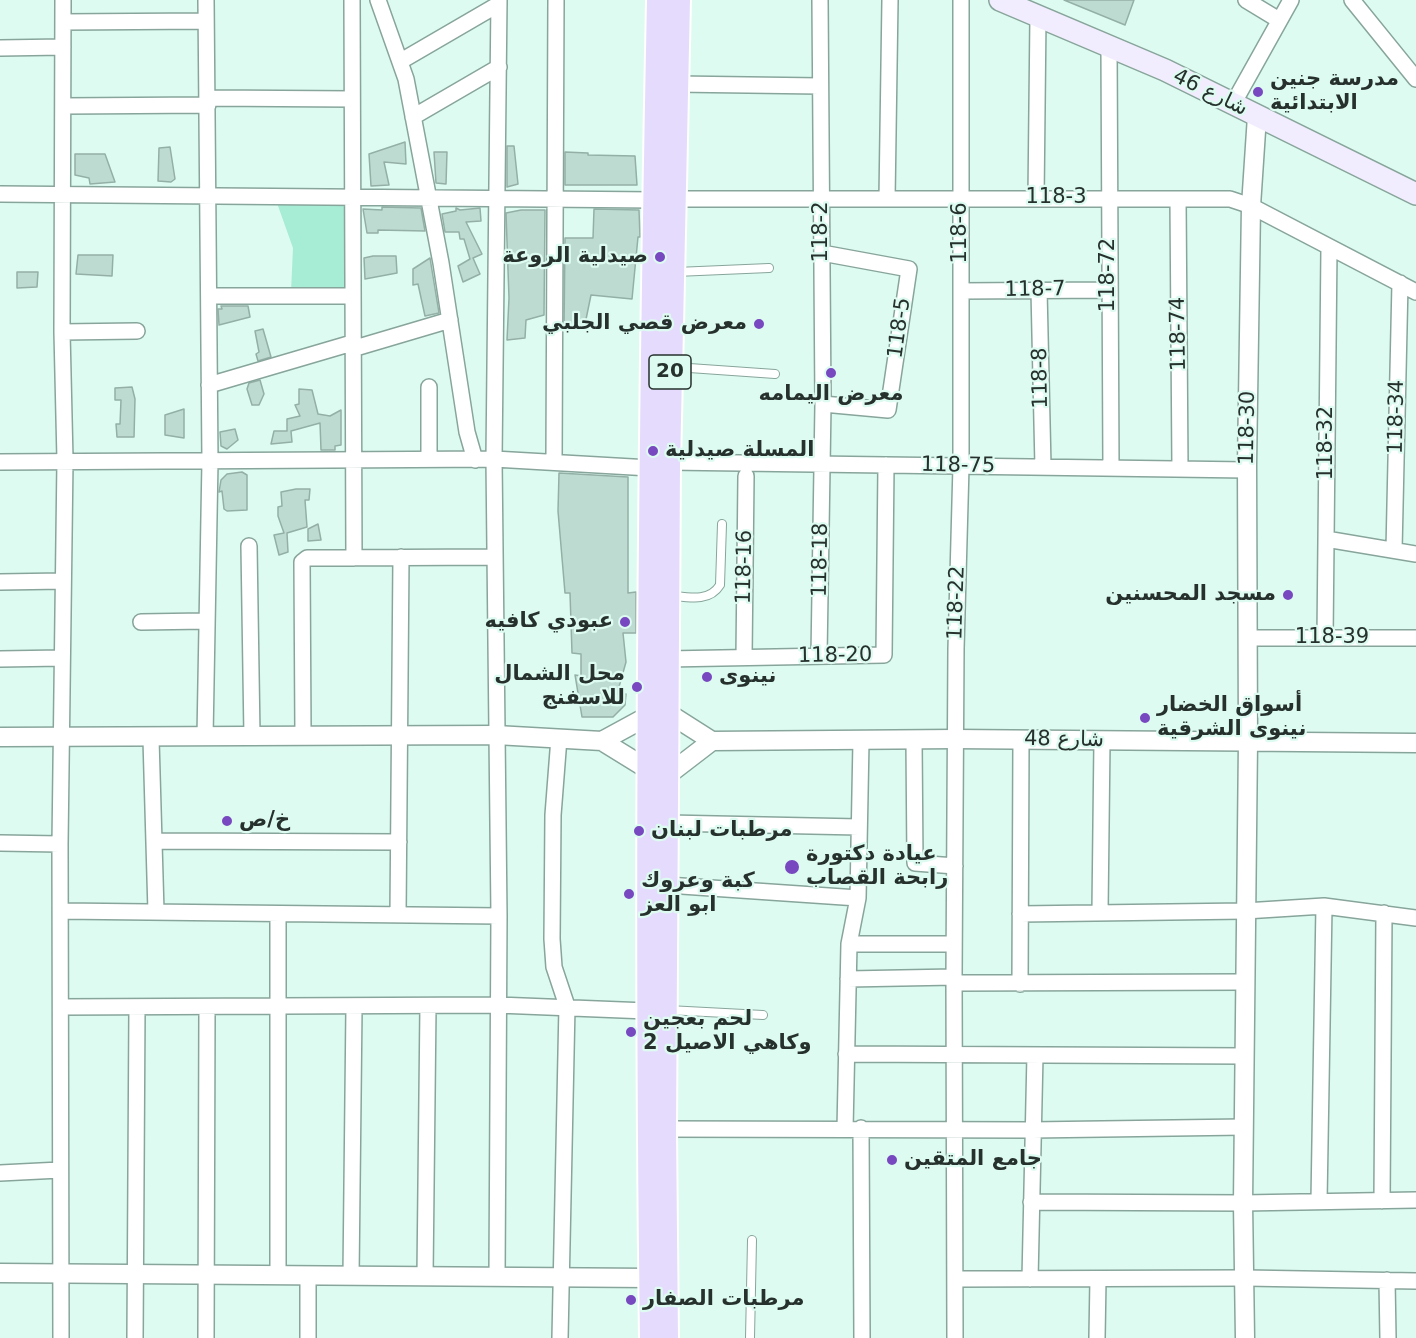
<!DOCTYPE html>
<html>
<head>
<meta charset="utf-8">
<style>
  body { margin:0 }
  canvas { display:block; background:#ddfbf0 }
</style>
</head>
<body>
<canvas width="1416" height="1338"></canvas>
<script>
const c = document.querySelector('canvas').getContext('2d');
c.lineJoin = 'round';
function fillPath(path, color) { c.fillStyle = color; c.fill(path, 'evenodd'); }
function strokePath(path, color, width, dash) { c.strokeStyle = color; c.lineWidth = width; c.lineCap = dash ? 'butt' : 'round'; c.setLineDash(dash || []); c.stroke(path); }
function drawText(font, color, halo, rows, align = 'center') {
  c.font = font + ' "DejaVu Sans",Cairo,sans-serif'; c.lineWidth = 4.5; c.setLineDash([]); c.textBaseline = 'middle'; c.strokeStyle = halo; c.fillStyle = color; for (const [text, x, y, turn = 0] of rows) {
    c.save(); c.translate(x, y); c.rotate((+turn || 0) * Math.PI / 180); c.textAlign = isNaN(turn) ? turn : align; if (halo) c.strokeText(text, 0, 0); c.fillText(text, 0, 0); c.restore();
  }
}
fillPath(new Path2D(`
  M348 201V290L291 292 293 248 277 203Z`), '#a7ecd5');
const building = new Path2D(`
  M1064 0H1134L1125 25Z
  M405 142 406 164 384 162 389 185 371 186 369 154Z
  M507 146H514L518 184 507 187Z
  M170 147 175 179 171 182 158 181 159 148Z
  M434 152H447L446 184 436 183Z
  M565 152 588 153V155L635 156 637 185H565Z
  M75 154H105L115 182 90 184 89 178 75 175Z
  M382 207 421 208 425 231 378 230V233H367L363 209 382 210Z
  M456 208 460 210 480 208 481 221 466 222 482 254 473 258 480 274 463 282 458 266 470 259 464 239H460L459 232H445L442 214 456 211Z
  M594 209 639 210 640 237H638L632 299 591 295 584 329 564 330 565 238H593Z
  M521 210H545L544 315 526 320 525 338 507 340 509 298 506 213Z
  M78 255H113L112 276 76 274Z
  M373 256H396L397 273 365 279 364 258Z
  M430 258 439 313 425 316 418 284 413 285V269Z
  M17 272H38L37 287 17 288Z
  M221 306H248L250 317 219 325 218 309H222Z
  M263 329 271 357 258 361 256 354 259 352 255 331Z
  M260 380 264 394 259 405H252L247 389 249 383Z
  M132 387 135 399 134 437H117L116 424H120L121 400H115V388Z
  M299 389 312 390 318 414 330 416 341 410V445L335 446V450H321L320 423 291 431 292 442 271 444 274 431H287V419L300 416 295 405 299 404Z
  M184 409V438L165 435V415Z
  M235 429 238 440 227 449 221 446 220 432Z
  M242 472 247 475V510L227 511 224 509 222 491 219 492 221 480 227 474Z
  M559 473 628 477V593L636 592V633H623L626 662 617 694H626L625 705 613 717H582L575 675 581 676V654L572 653 570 593H565L558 511Z
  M296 489H310L309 500H305L307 527 287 533 288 552 279 555 274 535 284 533 278 516V507L282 506 281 492Z
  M318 524 321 540 308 541V529Z`);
fillPath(building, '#bedbd1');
strokePath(building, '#94b0a6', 1.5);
const service = new Path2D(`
  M676 272 769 268
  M675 367 775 374
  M669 595C687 597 709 603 720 585L722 524
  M668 1010 763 1015
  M750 1338 752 1240`);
const minor = new Path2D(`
  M352 0 354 558
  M378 0 406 79 441 263 467 432 475 460
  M1246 0 1279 20
  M1352 0 1416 79
  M63 22 206 21
  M1109 46 1111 468
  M0 48 63 47
  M401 61 499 4
  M676 84 820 86
  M208 98 352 99
  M1233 104 1291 0
  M64 106 208 105
  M413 117 499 67
  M0 194 654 200
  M673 199H1230L1251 206 1416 292
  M887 199 890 0
  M1036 199 1038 16
  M1178 199 1180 469
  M822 253 909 269 888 410 823 404
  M1039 290 1043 467
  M961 291 1109 290
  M209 296H352
  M62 332 137 331
  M352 349 450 320
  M209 385 352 343
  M429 387V459
  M554 461 556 0
  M0 462 494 459 650 468
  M669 462 1247 470
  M1326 539 1416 554
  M249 546 252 736
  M1394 550 1400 283
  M0 582 63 581
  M141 622 205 621
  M1248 638H1416
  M1325 638 1329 248
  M819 656 823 404 820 0
  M744 657 746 476
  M0 659 62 658
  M667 659 884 655 886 465
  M303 735 302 562 307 558 495 557
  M205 737 210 461 206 0
  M559 738 553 815 552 939 554 967 567 1006 560 1338
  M151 739 156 912
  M914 740 915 863 955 866
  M668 823 859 827
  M156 841 399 842
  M0 843 60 844
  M667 885 858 898
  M61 911 499 916
  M1100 911 1102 741
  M1020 914 1245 911 1324 906 1416 918
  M398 915 401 557
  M849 944H954
  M848 979 954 977
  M954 983 1243 982
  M1020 984 1021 740
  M61 1007 498 1005 647 1011
  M846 1054 1245 1056
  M861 1128 862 1338
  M665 1129 1032 1130 1244 1127
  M845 1129 849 944 858 898 861 741
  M0 1173 60 1170
  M1319 1201 1324 906
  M1382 1201 1384 913
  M1031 1202 1243 1203 1416 1200
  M278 1275V914
  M308 1275V1338
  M351 1276 354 1007
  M425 1276 428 1006
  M497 1277 499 916 494 459 499 0
  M955 1279 1246 1278 1416 1281
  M1030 1279 1035 1055
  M1387 1280 1388 1338
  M61 1338 60 844 65 460 62 332 63 0
  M135 1338 137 1007
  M206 1338 207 1007
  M955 1338 954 977 956 649 961 466V0
  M1097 1338 1098 1279`);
const tertiary = new Path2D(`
  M668 713 712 741
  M0 737 496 735 602 741 649 770
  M602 741 648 716
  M712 741 955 739 1416 743
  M669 774 712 741
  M0 1273 650 1278
  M1245 1338 1243 1203 1248 741 1247 465 1251 206 1257 116`);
const secondary = new Path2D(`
  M1000 0 1165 70 1416 194`);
const primary = new Path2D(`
  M651 1338C645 892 649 446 658 0
  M667 1338 665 1129 669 467 679 0`);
strokePath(service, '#88a59b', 10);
strokePath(minor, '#88a59b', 18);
strokePath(tertiary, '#88a59b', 21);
strokePath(secondary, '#88a59b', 24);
strokePath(primary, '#fff', 26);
strokePath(service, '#fff', 8);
strokePath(minor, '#fff', 15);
strokePath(tertiary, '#fff', 18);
strokePath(secondary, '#f2edfe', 21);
strokePath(primary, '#e5dcfd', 22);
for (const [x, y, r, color] of [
  [1258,92,6,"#7748c0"],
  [660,257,6,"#7748c0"],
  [759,324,6,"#7748c0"],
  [831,373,6,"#7748c0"],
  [653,451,6,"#7748c0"],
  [1288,595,6,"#7748c0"],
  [625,622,6,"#7748c0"],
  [707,677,6,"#7748c0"],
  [637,687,6,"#7748c0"],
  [1145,718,6,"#7748c0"],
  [227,821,6,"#7748c0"],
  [639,831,6,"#7748c0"],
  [792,867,8,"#7748c0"],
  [629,894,6,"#7748c0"],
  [631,1032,6,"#7748c0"],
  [892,1160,6,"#7748c0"],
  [631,1300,6,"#7748c0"]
]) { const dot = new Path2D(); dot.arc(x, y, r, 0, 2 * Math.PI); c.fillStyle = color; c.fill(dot); strokePath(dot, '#ddfbf0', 2); }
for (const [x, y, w] of [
  [670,372,42]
]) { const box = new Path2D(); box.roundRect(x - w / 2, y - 17, w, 34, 4.5); c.fillStyle = '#ddfbf0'; c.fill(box); strokePath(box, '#26312d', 1.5); }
drawText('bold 20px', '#26312d', null, [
  ["20",670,372]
]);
drawText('bold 21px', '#26312d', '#ddfbf0', [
  ["مدرسة جنين",1270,80],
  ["الابتدائية",1270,104],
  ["صيدلية الروعة",648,257,"right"],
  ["معرض قصي الجلبي",747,324,"right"],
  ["معرض اليمامه",831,395,"center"],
  ["المسلة صيدلية",665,451],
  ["مسجد المحسنين",1276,595,"right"],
  ["عبودي كافيه",613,622,"right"],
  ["محل الشمال",625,675,"right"],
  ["للاسفنج",625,699,"right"],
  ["نينوى",719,677],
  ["أسواق الخضار",1157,706],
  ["نينوى الشرقية",1157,730],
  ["خ/ص",239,821],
  ["مرطبات لبنان",651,831],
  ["عيادة دكتورة",806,855],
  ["رابحة القصاب",806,879],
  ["كبة وعروك",641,882],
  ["ابو العز",641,906],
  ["لحم بعجين",643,1020],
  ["وكاهي الاصيل 2",643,1044],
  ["جامع المتقين",904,1160],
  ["مرطبات الصفار",643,1300]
], 'left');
drawText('21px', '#26312d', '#ddfbf0', [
  ["شارع 46",1210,93,26],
  ["118-3",1056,198],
  ["118-2",822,232,-90],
  ["118-6",961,233,-90],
  ["118-72",1109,275,-90],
  ["118-7",1035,290,-1],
  ["118-5",900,328,-82],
  ["118-74",1179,334,-91],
  ["118-8",1041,378,-91],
  ["118-34",1397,417,-89],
  ["118-30",1248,428,-89],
  ["118-32",1327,443,-90],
  ["118-75",958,466,1],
  ["118-18",821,560,-89],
  ["118-16",745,567,-89],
  ["118-22",957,603,-88],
  ["118-39",1332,638],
  ["118-20",835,656,-1],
  ["شارع 48",1064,740,1]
]);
</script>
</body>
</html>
